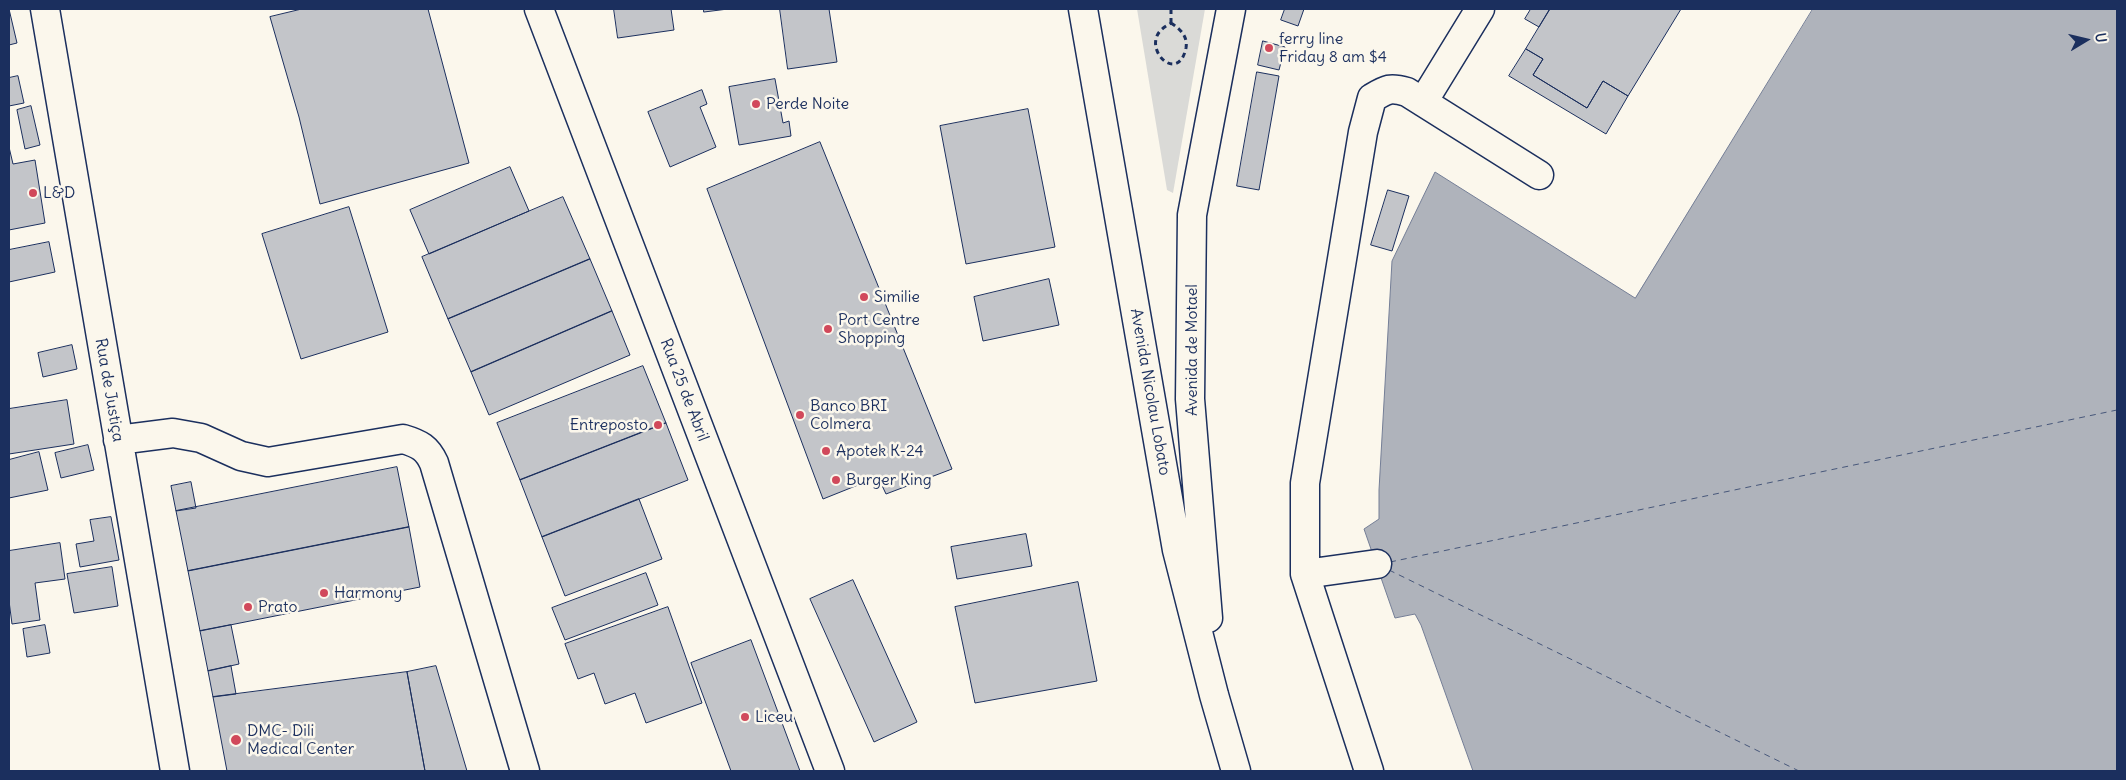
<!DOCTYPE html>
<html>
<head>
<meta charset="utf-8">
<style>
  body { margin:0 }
  #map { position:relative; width:2126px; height:780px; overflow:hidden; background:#fbf7ec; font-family:Delius,sans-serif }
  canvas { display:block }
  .frame { position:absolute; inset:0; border:10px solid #1b2f5e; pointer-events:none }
  .north { position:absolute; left:2061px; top:15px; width:50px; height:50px; -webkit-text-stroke:4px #fbf7ec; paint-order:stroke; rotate:81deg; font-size:14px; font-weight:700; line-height:20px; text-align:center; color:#1b2f5e }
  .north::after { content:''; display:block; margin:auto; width:18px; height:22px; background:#1b2f5e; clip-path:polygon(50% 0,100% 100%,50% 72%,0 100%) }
</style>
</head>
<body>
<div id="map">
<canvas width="2126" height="780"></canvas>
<div class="frame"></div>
<div class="north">U</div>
</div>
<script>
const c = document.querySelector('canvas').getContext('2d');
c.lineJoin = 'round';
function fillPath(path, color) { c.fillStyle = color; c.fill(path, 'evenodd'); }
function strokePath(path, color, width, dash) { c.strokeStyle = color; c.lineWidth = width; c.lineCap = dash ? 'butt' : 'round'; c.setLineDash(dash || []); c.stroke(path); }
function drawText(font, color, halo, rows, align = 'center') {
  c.font = font + ' Delius,sans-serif'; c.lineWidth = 5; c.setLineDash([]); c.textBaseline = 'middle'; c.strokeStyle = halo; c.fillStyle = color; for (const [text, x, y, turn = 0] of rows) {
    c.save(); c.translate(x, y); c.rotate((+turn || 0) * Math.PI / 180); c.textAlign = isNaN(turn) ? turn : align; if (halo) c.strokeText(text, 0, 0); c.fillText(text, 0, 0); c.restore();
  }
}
fillPath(new Path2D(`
  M1137 9H1205L1173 193 1167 190Z`), '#dadad7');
const water = new Path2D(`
  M1813 9H2117V771H1473L1421 625 1415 614 1395 618 1364 529 1379 519V490L1392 261 1435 172 1635 298Z`);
fillPath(water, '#afb3bb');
strokePath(water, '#747e96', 1);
strokePath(new Path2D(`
  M1390 562 2117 410
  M1389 570 1799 771`), '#47577a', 1, [6, 5]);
const building = new Path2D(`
  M9 9 17 43 9 45Z
  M302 9H428L469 163 320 204 299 117 270 17Z
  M614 9H671L674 30 618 38Z
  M704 9H728L704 12Z
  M780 9H829L837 62 788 69Z
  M1285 9H1304L1298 26 1281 20Z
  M1531 9H1550L1539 27 1525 19Z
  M1550 9H1681L1628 96 1603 81 1587 108 1533 75 1543 59 1526 49Z
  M1263 41 1285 47 1279 70 1258 65Z
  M1526 49 1543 59 1533 75 1587 108 1603 81 1628 96 1606 134 1509 76Z
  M1257 72 1279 76 1259 190 1237 186Z
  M18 76 24 103 9 106V78Z
  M775 79 783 123 789 121 791 136 739 145 729 87Z
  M702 90 707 104 700 107 716 147 670 167 648 112Z
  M31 106 40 145 25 149 17 110Z
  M1028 109 1055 247 966 264 940 126Z
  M820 142 952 469 886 494 878 477 823 499 707 189Z
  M9 147 13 164 35 160 45 223 9 230Z
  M510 167 529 211 429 254 410 210Z
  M1388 190 1409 196 1392 251 1371 245Z
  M563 197 590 259 448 319 422 257Z
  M349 207 388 332 301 359 262 234Z
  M49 242 55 272 9 282V250Z
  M590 259 612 311 471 372 448 319Z
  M1049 279 1059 325 983 341 974 297Z
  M612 311 630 355 489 415 471 372Z
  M72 345 77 369 43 377 38 353Z
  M643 366 666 423 520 480 497 423Z
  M67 400 74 444 9 454V409Z
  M666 423 688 480 542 537 520 480Z
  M88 445 94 470 61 478 55 453Z
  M39 452 48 490 9 498V460Z
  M397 467 409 527 188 571 176 511Z
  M191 482 196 508 176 511 171 486Z
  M639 499 662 559 565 596 542 537Z
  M111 517 119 560 80 567 76 544 94 541 90 520Z
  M409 527 420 587 200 631 188 571Z
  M1026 534 1032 566 957 579 951 547Z
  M60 543 65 579 35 583 40 620 12 624 9 601V551Z
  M112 567 118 606 74 613 67 574Z
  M646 573 658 605 565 640 552 608Z
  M853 580 917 722 874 742 810 599Z
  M1078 582 1097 681 975 703 955 607Z
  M668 607 702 703 646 723 635 693 605 704 594 673 578 679 565 644Z
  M45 625 50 653 27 657 23 629Z
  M231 625 239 664 208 671 200 631Z
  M751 640 800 771H731L691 663Z
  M231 666 236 694 213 697 208 671Z
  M436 666 467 771H425L407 672Z
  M407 672 425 771H227L213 697Z`);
fillPath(building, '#c3c5c9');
strokePath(building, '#1b2f5e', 1);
const minor = new Path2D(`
  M45 9 175 771
  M539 9 830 771
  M1423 102 1480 9
  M118 440 173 433 201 438 241 456 268 462 403 439C420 444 427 448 434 463L525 771
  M1305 574 1377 564
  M1369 771 1305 574V483L1363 132 1372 98C1387 89 1390 87 1407 92L1539 175`);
const major = new Path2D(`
  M1083 9 1177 550 1214 695 1236 771
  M1208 618 1190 399 1192 215 1231 9`);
strokePath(minor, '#1b2f5e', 31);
strokePath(major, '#1b2f5e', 31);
strokePath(new Path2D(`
  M1171 23C1180 29 1188 36 1186 48 1178 85 1142 49 1161 30 1164 27 1168 25 1171 23Z
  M1171 23V9`), '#1b2f5e', 3, [5, 4]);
strokePath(minor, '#fbf7ec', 28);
strokePath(major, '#fbf7ec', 28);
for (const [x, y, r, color] of [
  [1269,48,5,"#d1495b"],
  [756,104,5,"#d1495b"],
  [33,193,5,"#d1495b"],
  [864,297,5,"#d1495b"],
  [828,329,5,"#d1495b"],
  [800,415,5,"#d1495b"],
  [658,425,5,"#d1495b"],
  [826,451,5,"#d1495b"],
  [836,480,5,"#d1495b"],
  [324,593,5,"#d1495b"],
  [248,607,5,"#d1495b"],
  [745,717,5,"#d1495b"],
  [236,740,6,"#d1495b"]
]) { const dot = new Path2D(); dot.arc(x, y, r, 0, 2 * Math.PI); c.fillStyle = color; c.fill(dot); strokePath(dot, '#fbf7ec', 2); }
drawText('16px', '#1b2f5e', '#fbf7ec', [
  ["ferry line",1279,39],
  ["Friday 8 am $4",1279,57],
  ["Perde Noite",766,104],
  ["L&D",43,193],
  ["Similie",874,297],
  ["Port Centre",838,320],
  ["Shopping",838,338],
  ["Banco BRI",810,406],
  ["Colmera",810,424],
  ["Entreposto",648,425,"right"],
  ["Apotek K-24",836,451],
  ["Burger King",846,480],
  ["Harmony",334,593],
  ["Prato",258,607],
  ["Liceu",755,717],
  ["DMC- Dili",247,731],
  ["Medical Center",247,749]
], 'left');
drawText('16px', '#1b2f5e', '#fbf7ec', [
  ["Avenida de Motael",1192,350,-90],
  ["Rua de Justiça",109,390,80],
  ["Rua 25 de Abril",684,390,69],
  ["Avenida Nicolau Lobato",1150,392,80]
]);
</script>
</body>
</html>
